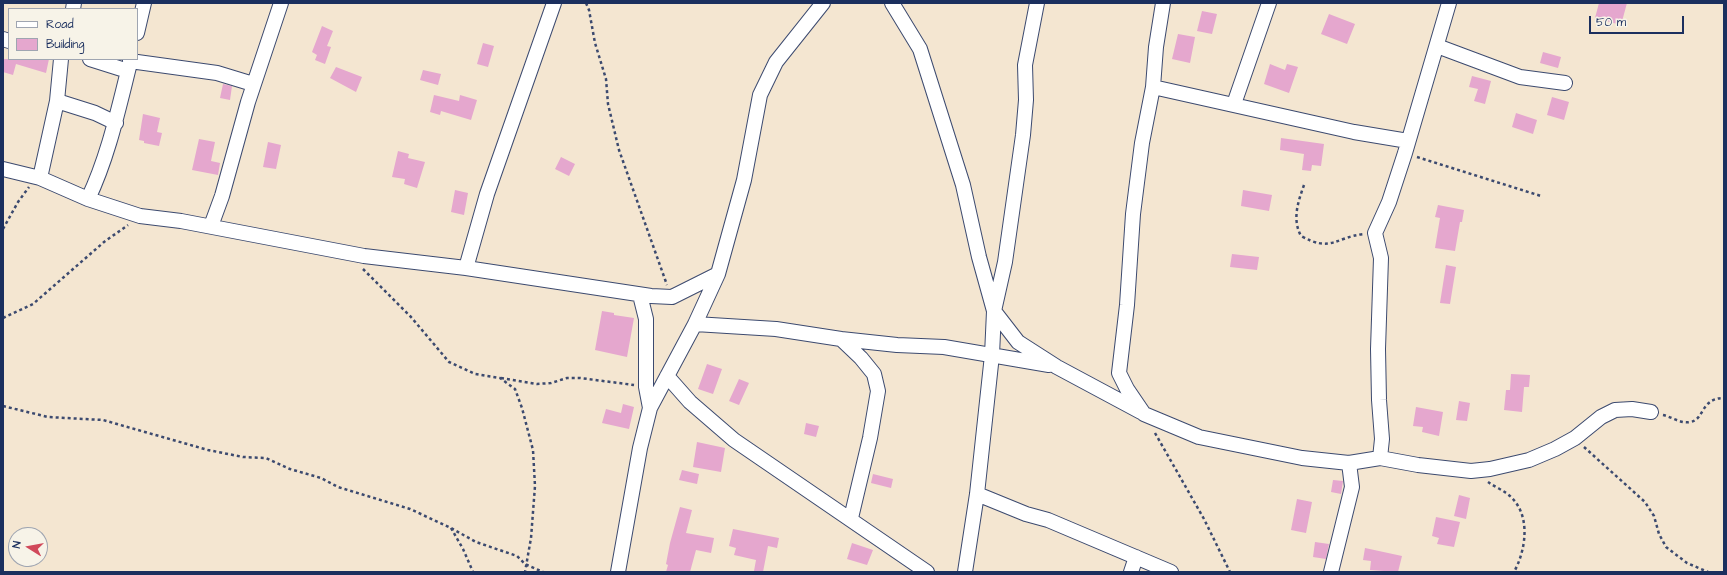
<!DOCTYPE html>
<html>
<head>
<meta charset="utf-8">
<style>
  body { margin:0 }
  #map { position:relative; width:1727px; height:575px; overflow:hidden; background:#f4e6d1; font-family:"Architects Daughter",sans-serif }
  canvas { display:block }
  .frame { position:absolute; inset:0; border:4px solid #1b2f5e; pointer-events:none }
  .legend { position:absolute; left:8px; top:8px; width:130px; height:52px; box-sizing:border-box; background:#f7f3e8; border:1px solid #9fa5b1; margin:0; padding:5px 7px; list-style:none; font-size:12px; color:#1b2f5e }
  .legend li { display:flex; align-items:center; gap:8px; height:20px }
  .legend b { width:20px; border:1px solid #9fa5b1 }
  .north { position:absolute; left:8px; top:527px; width:40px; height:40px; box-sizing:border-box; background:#f7f3e8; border:1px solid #9fa5b1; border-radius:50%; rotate:281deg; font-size:11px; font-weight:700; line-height:16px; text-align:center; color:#1b2f5e }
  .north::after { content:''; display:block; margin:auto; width:14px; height:18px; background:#d1495b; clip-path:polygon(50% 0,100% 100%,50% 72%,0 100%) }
  .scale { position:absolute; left:1589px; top:16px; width:95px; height:18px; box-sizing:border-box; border:2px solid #1b2f5e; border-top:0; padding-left:5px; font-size:12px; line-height:14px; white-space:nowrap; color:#1b2f5e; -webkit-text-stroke:3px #f7f3e8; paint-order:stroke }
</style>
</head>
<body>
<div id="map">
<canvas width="1727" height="575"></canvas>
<div class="frame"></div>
<ul class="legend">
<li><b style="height:5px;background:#fff"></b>Road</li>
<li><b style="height:11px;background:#e5a7ce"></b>Building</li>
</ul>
<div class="north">N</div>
<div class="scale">50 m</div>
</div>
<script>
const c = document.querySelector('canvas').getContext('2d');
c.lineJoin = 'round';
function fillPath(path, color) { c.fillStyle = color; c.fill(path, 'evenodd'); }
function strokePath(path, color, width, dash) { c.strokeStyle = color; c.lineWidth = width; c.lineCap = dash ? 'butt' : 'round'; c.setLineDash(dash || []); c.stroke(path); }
fillPath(new Path2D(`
  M1599 3H1627L1621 25 1595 18Z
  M1202 11 1217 14 1212 34 1197 31Z
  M1329 14 1355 24 1347 44 1321 34Z
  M322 26 333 31 327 46 331 47 325 64 315 60 317 55 312 52Z
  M1178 34 1195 37 1190 63 1172 59Z
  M483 43 494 46 488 67 477 64Z
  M1543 52 1561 57 1558 68 1540 63Z
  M3 59H49L46 73 16 64 13 75 3 72Z
  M1270 64 1285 70 1287 64 1298 67 1289 93 1264 84Z
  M336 67 362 77 356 92 330 78Z
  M423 70 441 74 438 85 420 80Z
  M1472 76 1491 81 1485 104 1474 101 1478 89 1469 87Z
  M223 84 232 86 230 100 220 98Z
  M434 95 459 101 460 95 477 100 471 120 441 111 440 115 430 112Z
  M1552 97 1569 102 1564 120 1547 115Z
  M1516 113 1537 120 1533 134 1512 127Z
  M143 114 160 118 157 132 162 133 159 146 144 143V141L139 140Z
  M1281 138 1324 144 1321 166 1312 165 1311 171 1302 170 1304 154 1280 150Z
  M199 139 215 142 211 161 220 163 218 175 192 170Z
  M268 142 281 145 276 169 263 167Z
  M398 151 409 154 408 158 425 162 417 188 404 184 405 179 392 177Z
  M561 157 575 164 569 176 555 169Z
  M455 190 468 193 464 215 451 212Z
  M1243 190 1272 195 1269 211 1241 206Z
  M1438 205 1464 210 1462 222H1460L1455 251 1435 248 1440 218 1435 217Z
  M1232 254 1259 257 1257 270 1230 267Z
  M1446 265 1456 267 1450 304 1440 303Z
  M602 311 614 313V315L634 318 627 357 595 350Z
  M707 364 722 369 713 394 698 389Z
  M1511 374 1530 375 1529 387H1524L1522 412 1504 410 1506 390H1510Z
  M739 379 749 383 739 405 729 401Z
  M1459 401 1470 403 1467 421 1456 420Z
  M623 404 634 407 629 429 602 423 606 409 621 413Z
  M1416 407 1443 412 1439 436 1422 432 1423 427 1413 426Z
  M806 423 819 426 816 437 804 434Z
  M697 442 725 448 721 472 693 467Z
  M682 470 699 474 697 484 679 480Z
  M873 474 893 479 891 488 871 483Z
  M1333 480 1343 481 1341 494 1331 492Z
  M1459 495 1470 498 1466 519 1454 516Z
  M1297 499 1312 502 1306 533 1291 530Z
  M680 507 692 510 686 533 714 538 711 553 696 550 690 572H666L668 565 666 564 670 543Z
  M1436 517 1460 522 1454 547 1437 544 1439 538 1432 536Z
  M733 529 779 538 777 548 768 546 763 572 754 571 756 560 734 555 736 548 729 546Z
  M1315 542 1329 544 1326 559 1313 557Z
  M852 543 873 550 867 565 847 559Z
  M1365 548 1402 556 1398 572 1370 570 1371 561 1363 560Z`), '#e5a7ce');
const minor = new Path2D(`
  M892 3 920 49 963 185 979 257 994 311 1018 342 1057 367 1141 412
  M1163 3 1156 47 1153 87 1142 143 1133 214 1127 305 1119 373 1127 389 1144 414 1199 437 1302 458 1349 463 1380 458 1418 465 1471 471 1490 469 1529 460 1555 449 1575 438 1601 417 1615 410 1632 409 1651 412
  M73 9 74 3
  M137 33 144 3
  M3 39 9 41
  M1437 46 1520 77 1565 83
  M90 59 128 71
  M130 61 217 73 253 84
  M1153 87 1354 132 1408 141
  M57 101 95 113 116 123
  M1234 104 1269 3
  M3 169 40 178 88 199 140 216 181 221 364 256 466 268 651 296 672 297 718 274
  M40 178 57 101 61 59
  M88 199C109 155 119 106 131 59
  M211 226 222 196 248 102 281 3
  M466 268 487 194 554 3
  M640 295 646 319V387L650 408
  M695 324 776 329 841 339 861 358 874 374 878 391 870 438 851 518
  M841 339 897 345 944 347 1049 365
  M667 376 690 402 734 440 927 572
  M1380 458 1382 439 1379 400 1378 349 1381 258 1375 233 1389 202 1405 153 1449 3
  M977 494 1026 514 1048 520 1171 572
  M618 572 640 448 650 408 695 324 718 274 744 180 760 95 776 62 823 3
  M965 572 977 494 992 355 994 311 1005 262 1023 135 1026 100 1025 65 1037 3
  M1131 572 1136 557
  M1331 572 1352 487 1349 463`);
strokePath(minor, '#3c4a6f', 16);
strokePath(new Path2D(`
  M586 3 589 10 595 43 606 79 608 104 619 150 667 285
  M1417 157 1541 196
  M1304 185C1298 202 1292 219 1301 236 1332 253 1335 237 1364 234
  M3 229 18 202 29 187
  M363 269 411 317 449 362 475 374 500 378 515 389 522 408 533 450 535 486 531 538 525 572
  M3 318 33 304 104 242 128 225
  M501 378 537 384 551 383 567 378H580L634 385
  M3 406 48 417 103 420 208 450 243 457 266 458 290 469 321 478 338 487 410 509 451 528 476 542 517 556 525 564 543 572
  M1663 415C1672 417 1681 424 1690 422 1705 420 1700 398 1724 398
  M1155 433 1204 519 1230 572
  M1584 447 1645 502 1654 516 1659 534 1666 547 1687 563 1708 572
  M1488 482C1495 487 1505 491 1511 497 1531 516 1526 550 1514 572
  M451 528 463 549 473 572`), '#3c4a6f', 2.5, [3, 3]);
strokePath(minor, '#fff', 14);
</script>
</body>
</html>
